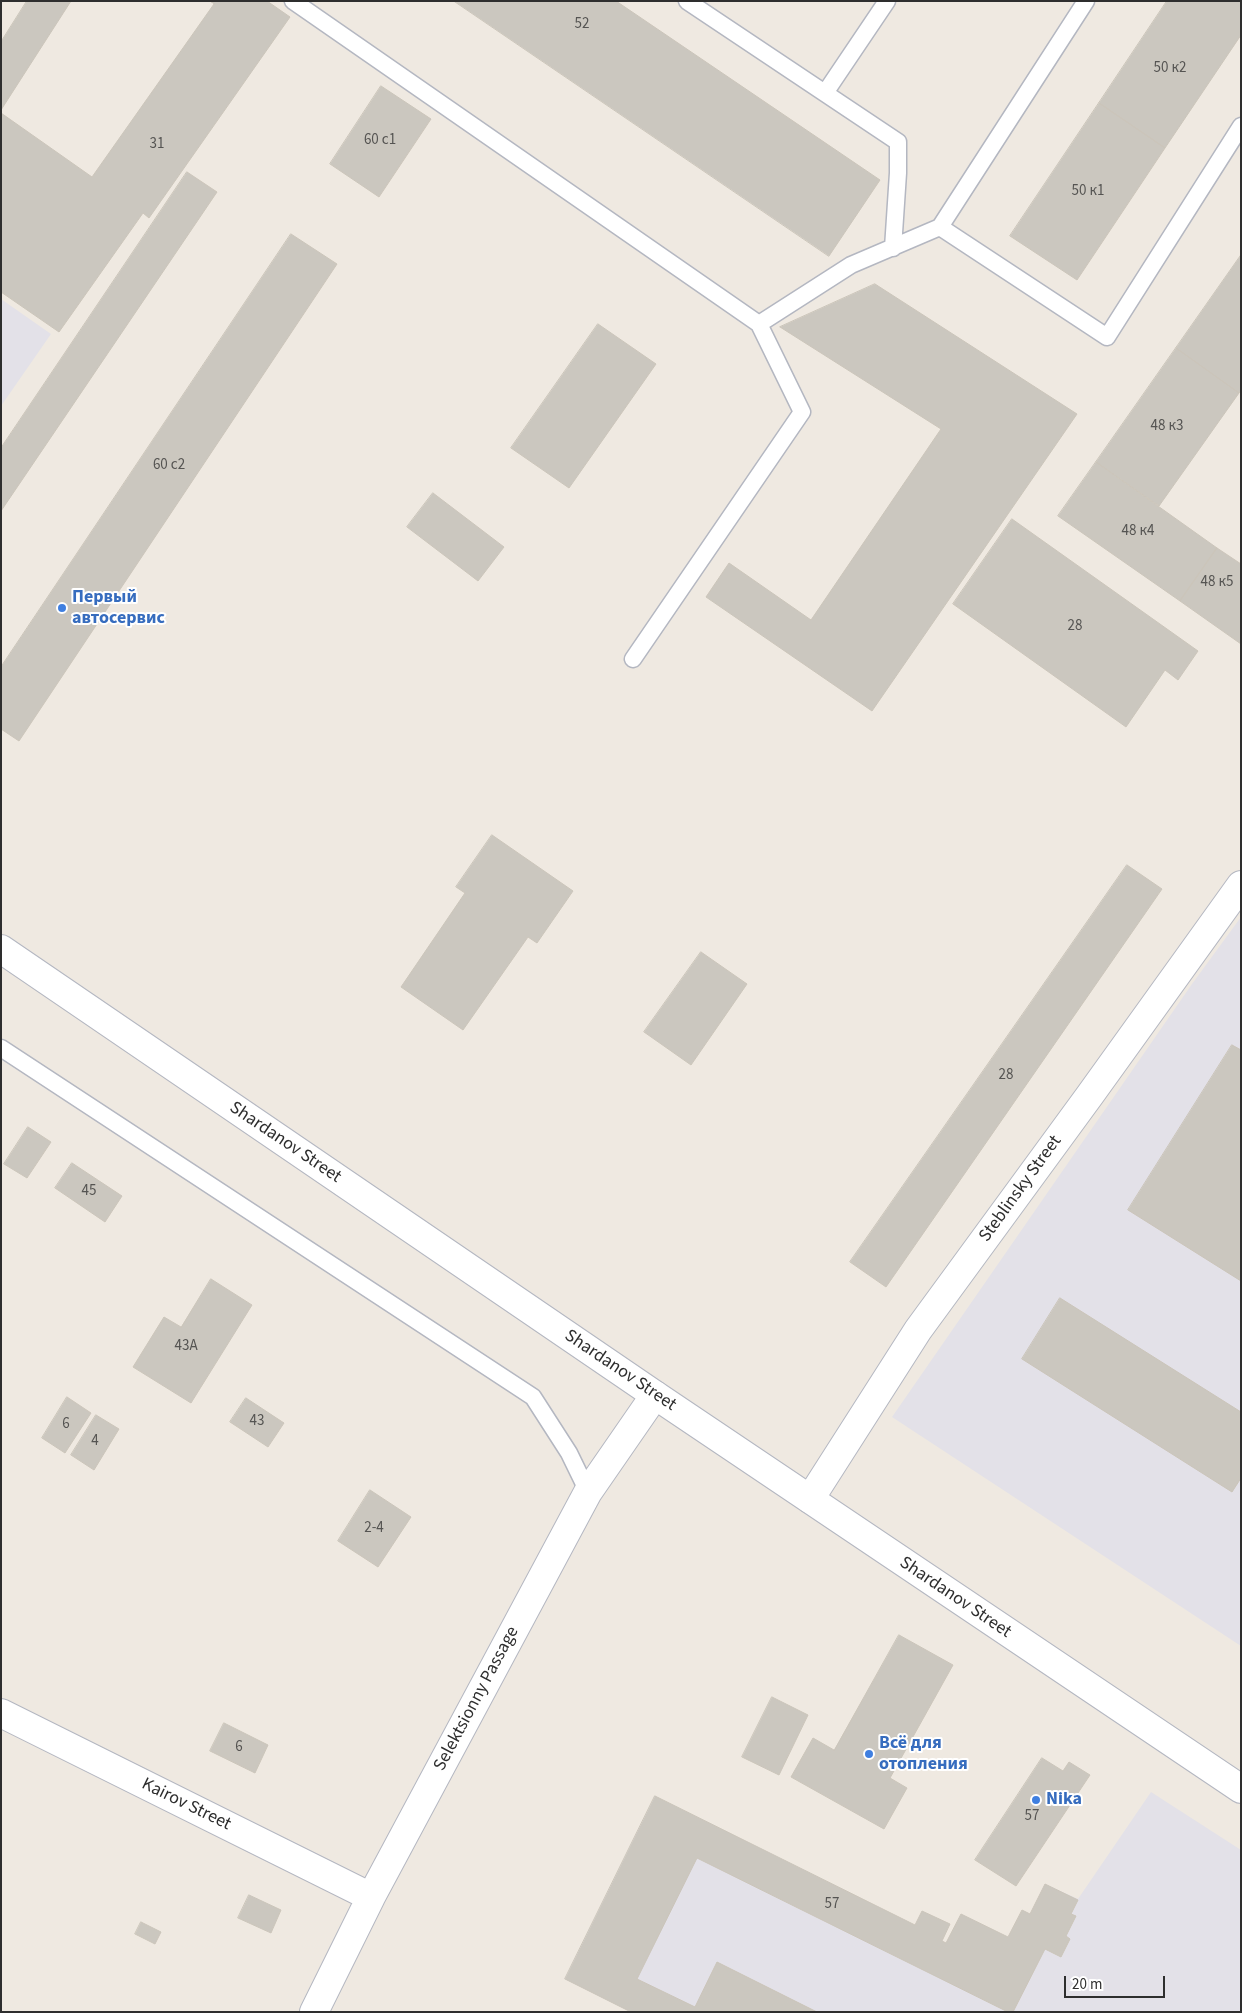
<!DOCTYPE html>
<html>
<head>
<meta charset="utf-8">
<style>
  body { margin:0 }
  #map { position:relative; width:1242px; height:2013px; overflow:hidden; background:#efe9e1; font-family:"Source Sans 3",sans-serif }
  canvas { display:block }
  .frame { position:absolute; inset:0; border:2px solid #2e2e2e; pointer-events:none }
  .scale { position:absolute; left:1064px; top:1976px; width:101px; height:22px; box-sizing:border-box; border:2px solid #2e2e2e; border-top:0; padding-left:6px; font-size:15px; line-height:18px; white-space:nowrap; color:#2e2e2e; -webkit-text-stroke:4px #fff; paint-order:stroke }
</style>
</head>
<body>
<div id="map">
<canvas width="1242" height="2013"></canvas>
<div class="frame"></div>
<div class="scale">20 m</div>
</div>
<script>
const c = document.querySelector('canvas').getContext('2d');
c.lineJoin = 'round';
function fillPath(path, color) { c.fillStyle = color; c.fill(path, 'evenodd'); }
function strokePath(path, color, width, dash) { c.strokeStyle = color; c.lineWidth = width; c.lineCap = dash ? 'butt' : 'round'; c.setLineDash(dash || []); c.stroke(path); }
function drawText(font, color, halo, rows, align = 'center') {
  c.font = font + ' "Source Sans 3",sans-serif'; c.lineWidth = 4; c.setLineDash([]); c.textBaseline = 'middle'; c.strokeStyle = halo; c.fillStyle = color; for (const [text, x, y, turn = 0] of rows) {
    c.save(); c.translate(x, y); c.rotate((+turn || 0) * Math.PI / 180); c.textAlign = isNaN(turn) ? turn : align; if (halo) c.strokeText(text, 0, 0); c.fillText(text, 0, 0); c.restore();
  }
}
fillPath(new Path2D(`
  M1 299 51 334 1 406Z
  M1241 917V1646L892 1417 1192 984Z
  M1151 1792 1241 1850V2012H631L565 1979 655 1796 915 1925 922 1911 950 1924 942 1941 946 1943 961 1914 1008 1937 1022 1910 1030 1914 1045 1884 1078 1899Z`), '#e3e1e8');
const building = new Path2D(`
  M27 1H71L1 110V42Z
  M210 1H267L290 17 149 218 143 213 59 332 1 292V113L92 177 214 4Z
  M454 1H616L880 180 829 256Z
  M1167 1H1241V35L1165 148 1099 103Z
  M381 86 431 119 379 197 330 164Z
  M1099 103 1165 148 1077 280 1010 236Z
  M187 172 217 192 1 511V448Z
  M291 234 337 264 19 741 1 729V667Z
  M1241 255V390L1239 393 1176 348Z
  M875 284 1077 414 872 711 706 597 729 563 811 620 941 429 780 327Z
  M598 324 656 364 569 488 511 448Z
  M1176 348 1239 393 1159 506 1096 462Z
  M1096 462 1217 548 1180 601 1058 516Z
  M433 493 504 547 478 581 407 527Z
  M1012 519 1198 651 1178 680 1165 670 1126 727 953 604Z
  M1217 548 1241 564V644L1180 601Z
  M492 835 573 891 537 943 528 937 463 1030 401 987 465 893 456 887Z
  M1127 865 1162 889 886 1287 850 1262Z
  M701 952 747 984 691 1065 644 1032Z
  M1232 1045 1241 1050V1281L1128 1210Z
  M28 1127 51 1142 27 1178 4 1164Z
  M72 1163 122 1196 105 1222 55 1188Z
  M211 1279 252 1305 191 1403 133 1367 164 1317 181 1327Z
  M1060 1298 1241 1412V1478L1232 1492 1022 1359Z
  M67 1397 91 1413 65 1453 42 1438Z
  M246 1398 284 1423 268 1447 230 1422Z
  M96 1415 119 1429 94 1470 71 1455Z
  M370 1490 411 1517 378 1567 338 1541Z
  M899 1635 953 1665 890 1778 907 1788 884 1829 791 1777 813 1738 834 1750Z
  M772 1697 808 1715 779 1775 742 1757Z
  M224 1723 268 1745 255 1773 210 1751Z
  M1042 1758 1063 1771 1069 1762 1090 1775 1016 1886 975 1860Z
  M655 1796 915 1925 922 1911 950 1924 942 1941 946 1943 961 1914 1008 1937 1022 1910 1030 1914 1045 1884 1078 1900 1071 1914 1076 1916 1066 1936 1070 1939 1061 1957 1045 1949 1013 2012H1008L697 1858 637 1979 695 2007 717 1962 817 2012H631L565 1979Z
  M249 1895 281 1910 271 1933 238 1918Z
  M141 1922 161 1932 155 1944 135 1934Z`);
fillPath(building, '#cbc7bf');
strokePath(building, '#cbc5ba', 1);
const service = new Path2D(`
  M293 1 759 324 851 265 940 227
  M687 1 898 142V173L893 248
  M1086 1 940 227 1107 337 1241 126
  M825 93 887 1
  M633 659 802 412 759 324
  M1 1048 533 1397 569 1453 588 1492`);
const minor = new Path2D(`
  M810 1499 918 1330 1090 1095 1241 885
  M1 1713 371 1897
  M314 2012 371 1897 588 1492 655 1395`);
const secondary = new Path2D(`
  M1 949 655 1395 1241 1789`);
strokePath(service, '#b4b7c1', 19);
strokePath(minor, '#b4b7c1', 30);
strokePath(secondary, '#b4b7c1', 30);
strokePath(service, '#fff', 16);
strokePath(minor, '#fff', 28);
strokePath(secondary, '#fff', 28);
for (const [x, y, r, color] of [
  [62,608,5,"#3f7fe0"],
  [869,1754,5,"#3f7fe0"],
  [1036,1800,5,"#3f7fe0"]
]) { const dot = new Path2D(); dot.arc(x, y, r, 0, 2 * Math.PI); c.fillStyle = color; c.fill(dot); strokePath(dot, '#fff', 2); }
drawText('15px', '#555452', null, [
  ["52",582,25],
  ["50 к2",1170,69],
  ["60 с1",380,141],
  ["31",157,145],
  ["50 к1",1088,192],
  ["48 к3",1167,427],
  ["60 с2",169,466],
  ["48 к4",1138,532],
  ["48 к5",1217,583],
  ["28",1075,627],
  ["28",1006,1076],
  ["45",89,1192],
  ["43А",186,1347],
  ["43",257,1422],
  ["6",66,1425],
  ["4",95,1442],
  ["2-4",374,1529],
  ["6",239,1748],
  ["57",1032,1817],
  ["57",832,1905]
]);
drawText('bold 18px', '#366cbe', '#fff', [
  ["Первый",72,598],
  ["автосервис",72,619],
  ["Всё для",879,1744],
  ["отопления",879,1765],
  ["Nika",1046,1800]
], 'left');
drawText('18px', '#2e2e2e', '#fff', [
  ["Shardanov Street",285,1143,34],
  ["Steblinsky Street",1021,1189,-54],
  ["Shardanov Street",620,1371,34],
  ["Shardanov Street",955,1598,34],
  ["Selektsionny Passage",477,1699,-62],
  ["Kairov Street",186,1805,26]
]);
</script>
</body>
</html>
